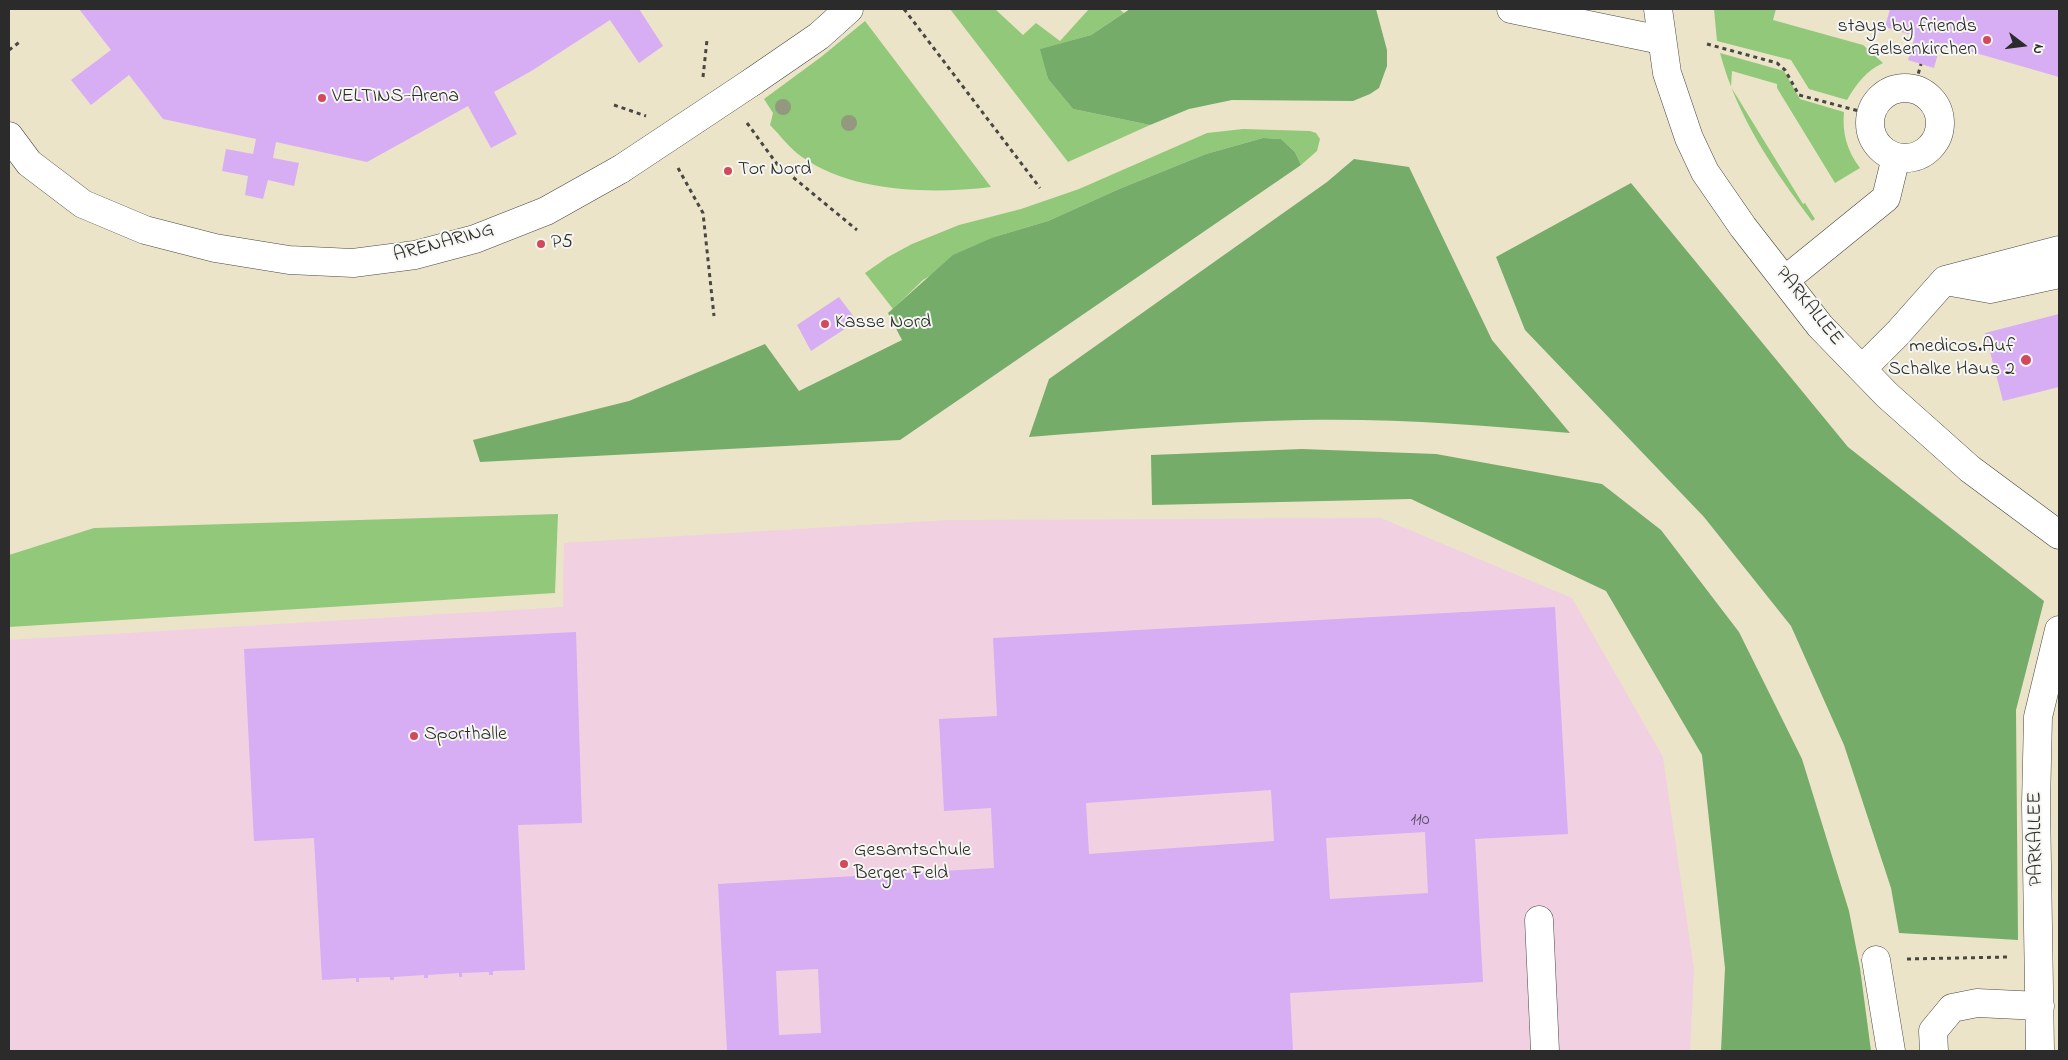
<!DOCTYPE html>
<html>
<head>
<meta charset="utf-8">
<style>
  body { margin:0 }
  #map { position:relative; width:2068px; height:1060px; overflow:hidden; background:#ece4c8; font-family:"Indie Flower",sans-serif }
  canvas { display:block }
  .frame { position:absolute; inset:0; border:10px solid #2b2b2b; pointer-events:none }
  .north { position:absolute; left:1998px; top:20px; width:50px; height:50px; -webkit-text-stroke:4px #f6f6f2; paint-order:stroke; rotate:105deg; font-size:14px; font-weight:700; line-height:20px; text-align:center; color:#2b2b2b }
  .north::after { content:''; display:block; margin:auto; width:18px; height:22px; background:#2b2b2b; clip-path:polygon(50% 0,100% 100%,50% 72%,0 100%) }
</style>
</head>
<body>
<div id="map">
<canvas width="2068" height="1060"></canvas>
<div class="frame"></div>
<div class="north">N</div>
</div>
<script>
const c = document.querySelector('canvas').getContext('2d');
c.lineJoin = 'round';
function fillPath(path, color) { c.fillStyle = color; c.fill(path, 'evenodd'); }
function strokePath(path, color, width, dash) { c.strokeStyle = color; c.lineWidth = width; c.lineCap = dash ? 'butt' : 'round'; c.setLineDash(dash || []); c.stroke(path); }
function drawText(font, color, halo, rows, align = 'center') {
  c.font = font + ' "Indie Flower",sans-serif'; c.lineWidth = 4; c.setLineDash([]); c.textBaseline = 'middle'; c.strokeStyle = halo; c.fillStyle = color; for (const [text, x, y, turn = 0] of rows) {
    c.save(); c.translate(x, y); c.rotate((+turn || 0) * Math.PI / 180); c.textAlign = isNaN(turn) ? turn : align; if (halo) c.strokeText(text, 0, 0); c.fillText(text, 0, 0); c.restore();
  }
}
fillPath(new Path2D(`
  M1381 518 1572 598 1663 757 1694 970 1690 1051H9V640L563 607 564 543 947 520Z`), '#f1d0e2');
fillPath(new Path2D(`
  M950 9H995L1023 35 1036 23 1060 41 1089 9H1119L1124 13 1091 35 1041 49 1048 79 1073 109 1150 125 1068 162Z
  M1714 9H1776L1773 20 1863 45 1883 63C1866 71 1857 83 1847 100L1809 89 1791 60 1717 41Z
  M865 21 991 187C932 194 853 193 802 157 790 149 780 135 770 125L773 113 764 99 821 57Z
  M1720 53 1784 71 1800 99 1844 112C1842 133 1847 151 1860 168L1835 183 1777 88V84L1732 71 1731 87 1803 204 1805 203 1815 219 1812 221C1773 169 1737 117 1720 53Z
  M1243 129 1310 131 1316 133 1320 139 1317 151 1301 165 1295 152 1281 139 1263 138 1206 154 1119 189 1048 221 994 237 923 280 893 309 865 273 888 257 912 244 959 225 1021 209 1079 189 1207 133Z
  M558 514 555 593 9 627V555L94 528Z`), '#92c87a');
fillPath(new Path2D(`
  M1130 9H1376L1387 50V66L1379 88 1370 94 1353 101 1232 100 1189 109 1150 125 1073 109 1048 79 1040 49 1091 35Z
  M1263 138 1281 139 1295 152 1301 165 900 440 480 462 473 440 629 401 765 344 799 391 902 340 888 313 953 255 994 237 1048 221 1119 189 1206 154Z
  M1354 159 1409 167 1492 340 1570 433C1481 425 1391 418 1301 420 1211 422 1120 430 1029 437L1049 379 1327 182Z
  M1631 183 1848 447 2044 601 2016 710 2018 940 1899 933 1891 888 1844 745 1791 626 1704 517 1525 330 1496 257Z
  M1302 449 1436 454 1602 484 1661 530 1739 632 1802 759 1849 911 1860 968 1871 1051H1721L1725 968 1702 755 1606 591 1411 499 1152 505 1151 455Z`), '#75ac6a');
fillPath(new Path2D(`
  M79 9H639L663 46 639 63 610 20 533 70 494 92 517 134 491 148 468 106 367 162 276 142 273 158 299 163 294 186 268 180 263 199 245 195 248 176 222 171 226 149 253 154 256 139 163 119 129 75 91 105 71 80 111 50Z
  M1890 9H2059V77L1941 43 1934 68 1908 60 1915 36 1885 27Z
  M839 297 857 321 811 351 797 325Z
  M2059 314V387L2003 401 1985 333Z
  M1555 607 1568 834 1475 839 1483 982 1290 993 1293 1051H727L718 884 994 868 991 808 944 811 939 719 997 716 993 638ZM1271 790 1274 841 1089 854 1086 803ZM1425 832 1428 893 1330 899 1326 838ZM818 969 821 1033 779 1035 776 971Z
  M576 632 582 823 518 825 525 970 493 971V975H489V972L462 973V977H459V973L428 975V978H424V975L394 977V980H390V977L359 978V982H356V978L322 980 314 838 254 841 244 649Z`), '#d7adf4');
const minor = new Path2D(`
  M1511 9 1661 40
  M1658 9 1667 73 1689 138 1705 172 1743 227 1820 326 1887 395 1970 469 2059 535
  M752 82 819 36 849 9
  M1870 123a35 35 0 1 1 70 0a35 35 0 1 1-70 0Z
  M9 136 29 163 83 204 145 230 215 248 289 260 353 263 415 255 475 239 546 211 621 169
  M1785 280 1886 198 1896 157
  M1951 282 1990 289 2059 274
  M1862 369 1898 333 1945 280 2059 250
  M1539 920 1545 1051
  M1876 960 1891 1051
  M1934 1051 1933 1031 1952 1008 1977 1003 2040 1006
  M2040 1051 2036 804 2038 717 2059 630`);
strokePath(minor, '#484743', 29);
strokePath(new Path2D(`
  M904 9 1040 188
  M1707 44 1777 63 1785 70 1799 95 1870 114
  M9 50 21 41
  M703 77 707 40
  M1914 89 1921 64
  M614 105 646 116
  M747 123 777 164 857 230
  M678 168 703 213 714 316
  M1907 959 2009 957`), '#484743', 3, [4, 4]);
strokePath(minor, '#fff', 28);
const minorBridge = new Path2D(`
  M621 169 752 82`);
strokePath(minorBridge, '#484743', 29, []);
strokePath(minorBridge, '#fff', 28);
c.fillStyle = '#93987f';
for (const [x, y] of [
  [783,107],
  [849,123]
]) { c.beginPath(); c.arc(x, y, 8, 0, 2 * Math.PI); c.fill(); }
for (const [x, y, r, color] of [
  [1987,40,5,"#d1495b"],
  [322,98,5,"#d1495b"],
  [728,171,5,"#d1495b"],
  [541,244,5,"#d1495b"],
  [825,324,5,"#d1495b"],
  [2026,360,6,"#d1495b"],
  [414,736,5,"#d1495b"],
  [844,864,5,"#d1495b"]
]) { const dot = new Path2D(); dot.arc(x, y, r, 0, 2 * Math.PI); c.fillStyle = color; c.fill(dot); strokePath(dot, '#f6f6f2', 2); }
drawText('18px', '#564c5d', null, [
  ["110",1420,821]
]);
drawText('20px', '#2b2b2b', '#f6f6f2', [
  ["stays by friends",1977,28,"right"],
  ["Gelsenkirchen",1977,51,"right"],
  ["VELTINS-Arena",332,98],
  ["Tor Nord",738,171],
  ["P5",551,244],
  ["Kasse Nord",835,324],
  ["medicos.Auf",2015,348,"right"],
  ["Schalke Haus 2",2015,371,"right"],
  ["Sporthalle",424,736],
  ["Gesamtschule",854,852],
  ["Berger Feld",854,875]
], 'left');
drawText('20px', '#2b2b2b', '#f6f6f2', [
  ["ARENARING",444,244,-15],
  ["PARKALLEE",1808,307,51],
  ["PARKALLEE",2037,839,-91]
]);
</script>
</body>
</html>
